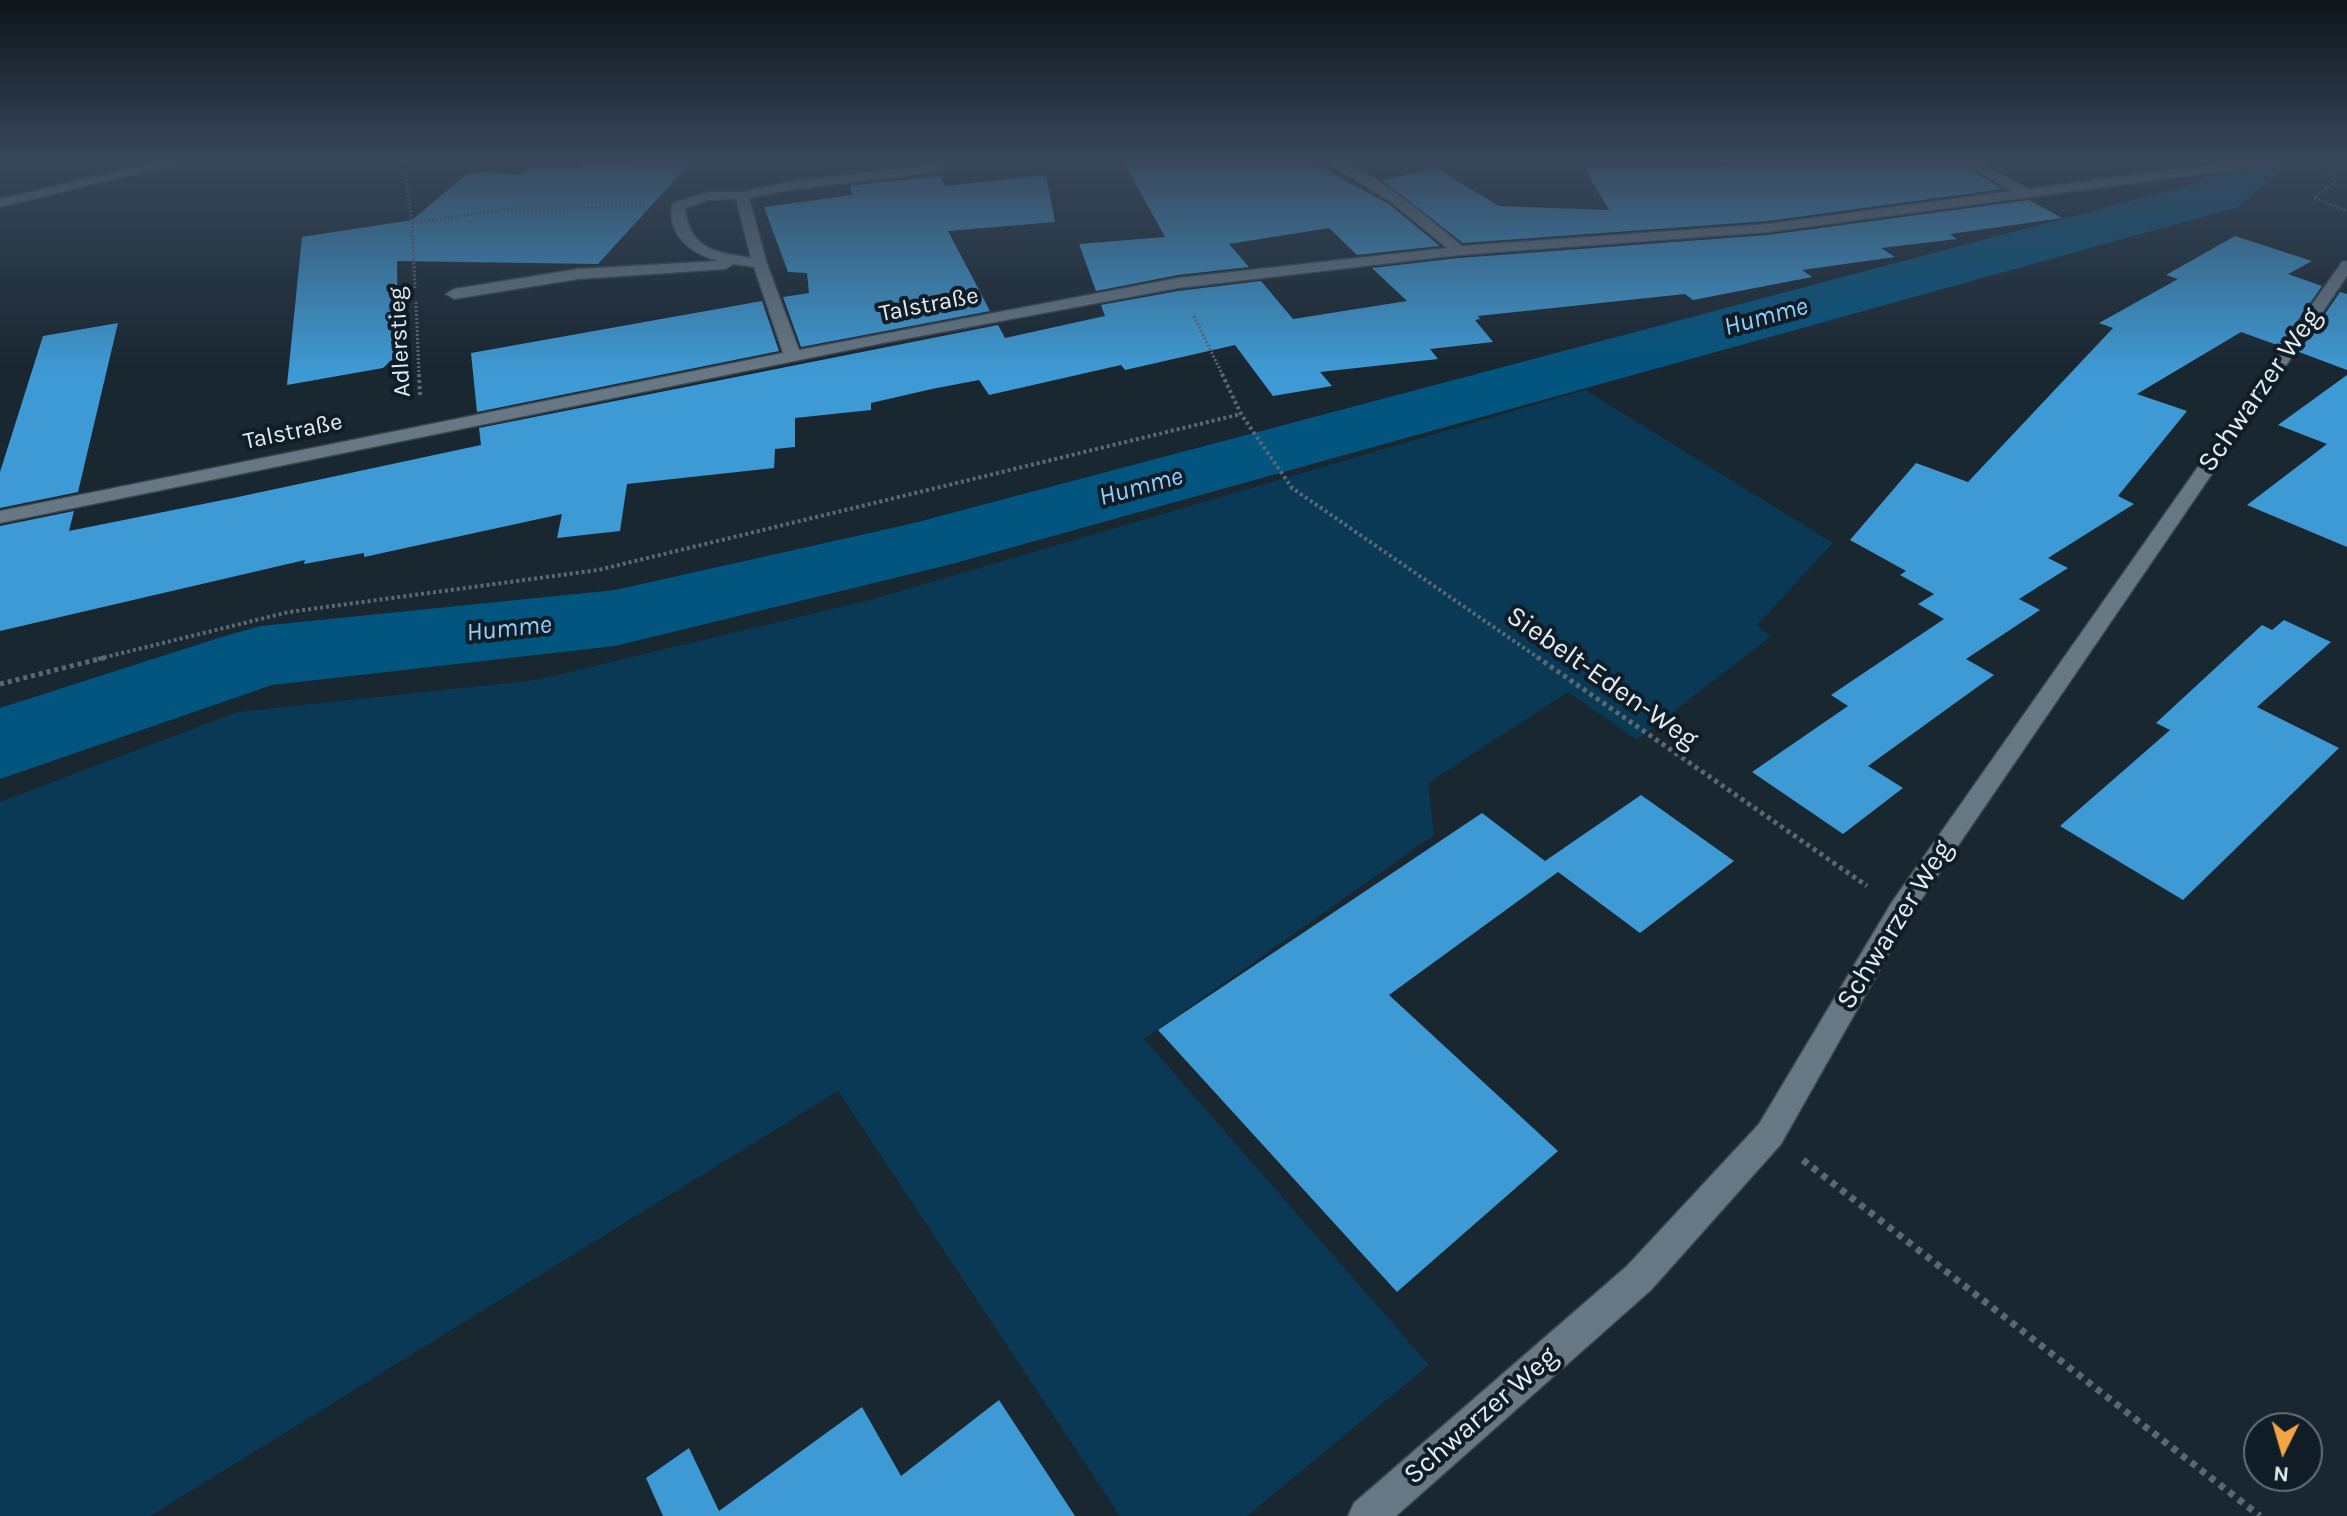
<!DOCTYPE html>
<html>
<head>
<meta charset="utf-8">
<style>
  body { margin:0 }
  #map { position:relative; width:2347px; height:1516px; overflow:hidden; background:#192731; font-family:Karla,sans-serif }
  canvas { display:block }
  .north { position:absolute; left:2243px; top:1412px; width:80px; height:80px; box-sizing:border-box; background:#101d27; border:2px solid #647079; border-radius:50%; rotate:185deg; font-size:22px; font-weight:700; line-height:32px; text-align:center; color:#e3ecf3 }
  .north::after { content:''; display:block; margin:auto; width:28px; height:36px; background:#f3a443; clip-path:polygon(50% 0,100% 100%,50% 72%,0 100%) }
</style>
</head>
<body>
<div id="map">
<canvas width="2347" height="1516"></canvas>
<div class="north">N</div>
</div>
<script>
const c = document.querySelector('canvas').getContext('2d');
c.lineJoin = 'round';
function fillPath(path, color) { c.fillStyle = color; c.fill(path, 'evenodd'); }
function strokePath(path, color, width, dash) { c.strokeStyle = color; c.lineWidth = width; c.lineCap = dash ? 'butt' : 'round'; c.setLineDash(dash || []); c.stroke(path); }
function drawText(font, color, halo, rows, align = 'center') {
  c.font = font + ' Karla,sans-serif'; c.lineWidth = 8; c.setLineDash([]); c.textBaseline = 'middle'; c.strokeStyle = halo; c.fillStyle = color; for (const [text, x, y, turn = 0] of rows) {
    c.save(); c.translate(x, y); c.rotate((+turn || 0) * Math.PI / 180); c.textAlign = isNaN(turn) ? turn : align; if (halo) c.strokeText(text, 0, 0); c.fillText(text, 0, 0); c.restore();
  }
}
fillPath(new Path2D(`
  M1585 390 1833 543 1757 625 1770 637 1637 740 1568 692 1428 783 1434 835 1144 1039 1429 1365 1247 1516H1120L838 1091 150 1516H0V802L237 712 536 680 870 600Z`), '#0a3955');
fillPath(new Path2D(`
  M2228 159H2289L2281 170 2238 207 952 564 615 646 272 685 0 779V708L228 635 261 626 615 590 910 524 2198 183Z`), '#02557f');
fillPath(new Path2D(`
  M636 159 692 161 598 264 397 261 398 354 383 368 287 385 302 237 412 220 469 172 522 174 530 167 578 168 584 163 630 165Z
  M1122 159H1305L1389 204 1440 246 1357 255 1329 228 1229 244 1249 267 1178 275 1096 291 1079 244 1165 237Z
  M1722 159H1953L2003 189 1768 221 1463 243 1382 180 1436 168 1499 206 1609 210 1584 167 1731 165Z
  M1046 175 1055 222 948 231 990 311 801 347 783 297 809 293 807 273 788 272 764 207 852 195 850 186 880 182 941 176 945 186Z
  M2029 200 2062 218 1950 234 1957 239 1881 248 1895 257 1802 270 1812 277 1693 300 1685 294 1478 316 1480 319 1475 320 1493 342 1430 349 1438 359 1320 372 1332 386 1273 396 1235 345 1125 370 1121 365 989 395 979 380 932 389 871 403V410L795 418V447L775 449 774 468 627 484 620 531 557 538 562 514 364 557V553L304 564 305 560 0 631V526L74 511 69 531 238 497 481 445 479 428 998 325 1005 338 1105 316 1101 305 1178 291 1261 281 1293 319 1407 301 1372 268 1459 258 1768 235Z
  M2235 236 2312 261 2288 274 2322 286 2280 346 2241 332 2137 394 2187 411 2118 496 2134 504 2048 558 2068 568 2019 599 2040 610 1966 659 1994 675 1868 766 1903 788 1843 834 1752 772 1848 706 1831 695 1944 619 1918 604 1934 594 1900 575 1906 571 1850 540 1916 463 1968 482 2113 328 2099 323 2178 279 2166 275Z
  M2340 292 2347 294V370L2299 352Z
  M762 301 779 351 477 412 471 353Z
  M118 323 78 492 0 508V472L43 336Z
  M2347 375V547L2247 505 2327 444 2278 425Z
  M2284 620 2331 642 2257 707 2339 748 2183 900 2060 826 2170 730 2156 723 2262 625 2272 630Z
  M1641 795 1734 861 1640 933 1558 872 1389 995 1558 1151 1397 1292 1158 1030 1482 813 1545 861Z
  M999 1400 1075 1516H663L646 1478 689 1448 719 1511 862 1407 901 1476Z`), '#3e9ad4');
const minor = new Path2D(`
  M172 159 183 162 0 207V199Z
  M1322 159C1364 159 1430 220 1462 246L1768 224 2012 191 1957 159H1973L2028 189 2254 159H2290L2284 163 1768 232 1459 255 1178 288 883 343 0 523V511L783 353 754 267 733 264 726 269 578 279 454 299 446 294 454 289 578 269 718 261C691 254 665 234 673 203L709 192H742L789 182 937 164 944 168 937 172 789 190 749 198 767 264 799 350 1178 278 1447 248 1391 202ZM736 199 751 258C715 252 690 250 685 208L709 200Z
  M2347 261V276L1910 916 1781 1144 1651 1290 1396 1516H1348L1354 1503 1627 1266 1759 1124 1892 902 2342 262Z`);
strokePath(minor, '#3a454d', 3);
strokePath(new Path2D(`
  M403 159 412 223 415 288
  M2318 164 2326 168 2335 182 2314 198 2347 211
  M412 223 509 209 645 207
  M416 302 419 376
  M1194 316 1223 376`), '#5c6871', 3, [2, 2]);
strokePath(new Path2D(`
  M419 374 420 396
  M1222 374 1241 414 1292 488 1540 659
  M98 659 289 612 598 570 1241 414`), '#5c6871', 4, [3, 3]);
strokePath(new Path2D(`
  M1537 657 1867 886
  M0 684 107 657`), '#5c6871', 5, [4, 4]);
strokePath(new Path2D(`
  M1803 1160 2260 1516`), '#5c6871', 7, [6, 6]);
fillPath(minor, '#677783');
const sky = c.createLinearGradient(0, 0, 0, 371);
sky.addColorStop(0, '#0e151b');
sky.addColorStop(0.43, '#38475a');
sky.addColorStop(1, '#38475a00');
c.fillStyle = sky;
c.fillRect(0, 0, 2347, 371);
drawText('24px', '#e3ecf3', '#101d27', [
  ["Talstraße",929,305,-11],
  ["Adlerstieg",400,342,-93],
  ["Talstraße",293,432,-12]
]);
drawText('italic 26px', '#90d0fd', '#101d27', [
  ["Humme",1766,317,-15],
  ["Humme",1141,487,-15],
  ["Humme",509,629,-6]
]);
drawText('28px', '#e3ecf3', '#101d27', [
  ["Schwarzer Weg",2260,390,-55],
  ["Siebelt-Eden-Weg",1602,678,35],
  ["Schwarzer Weg",1895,925,-58],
  ["Schwarzer Weg",1481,1416,-41]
]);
</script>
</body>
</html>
